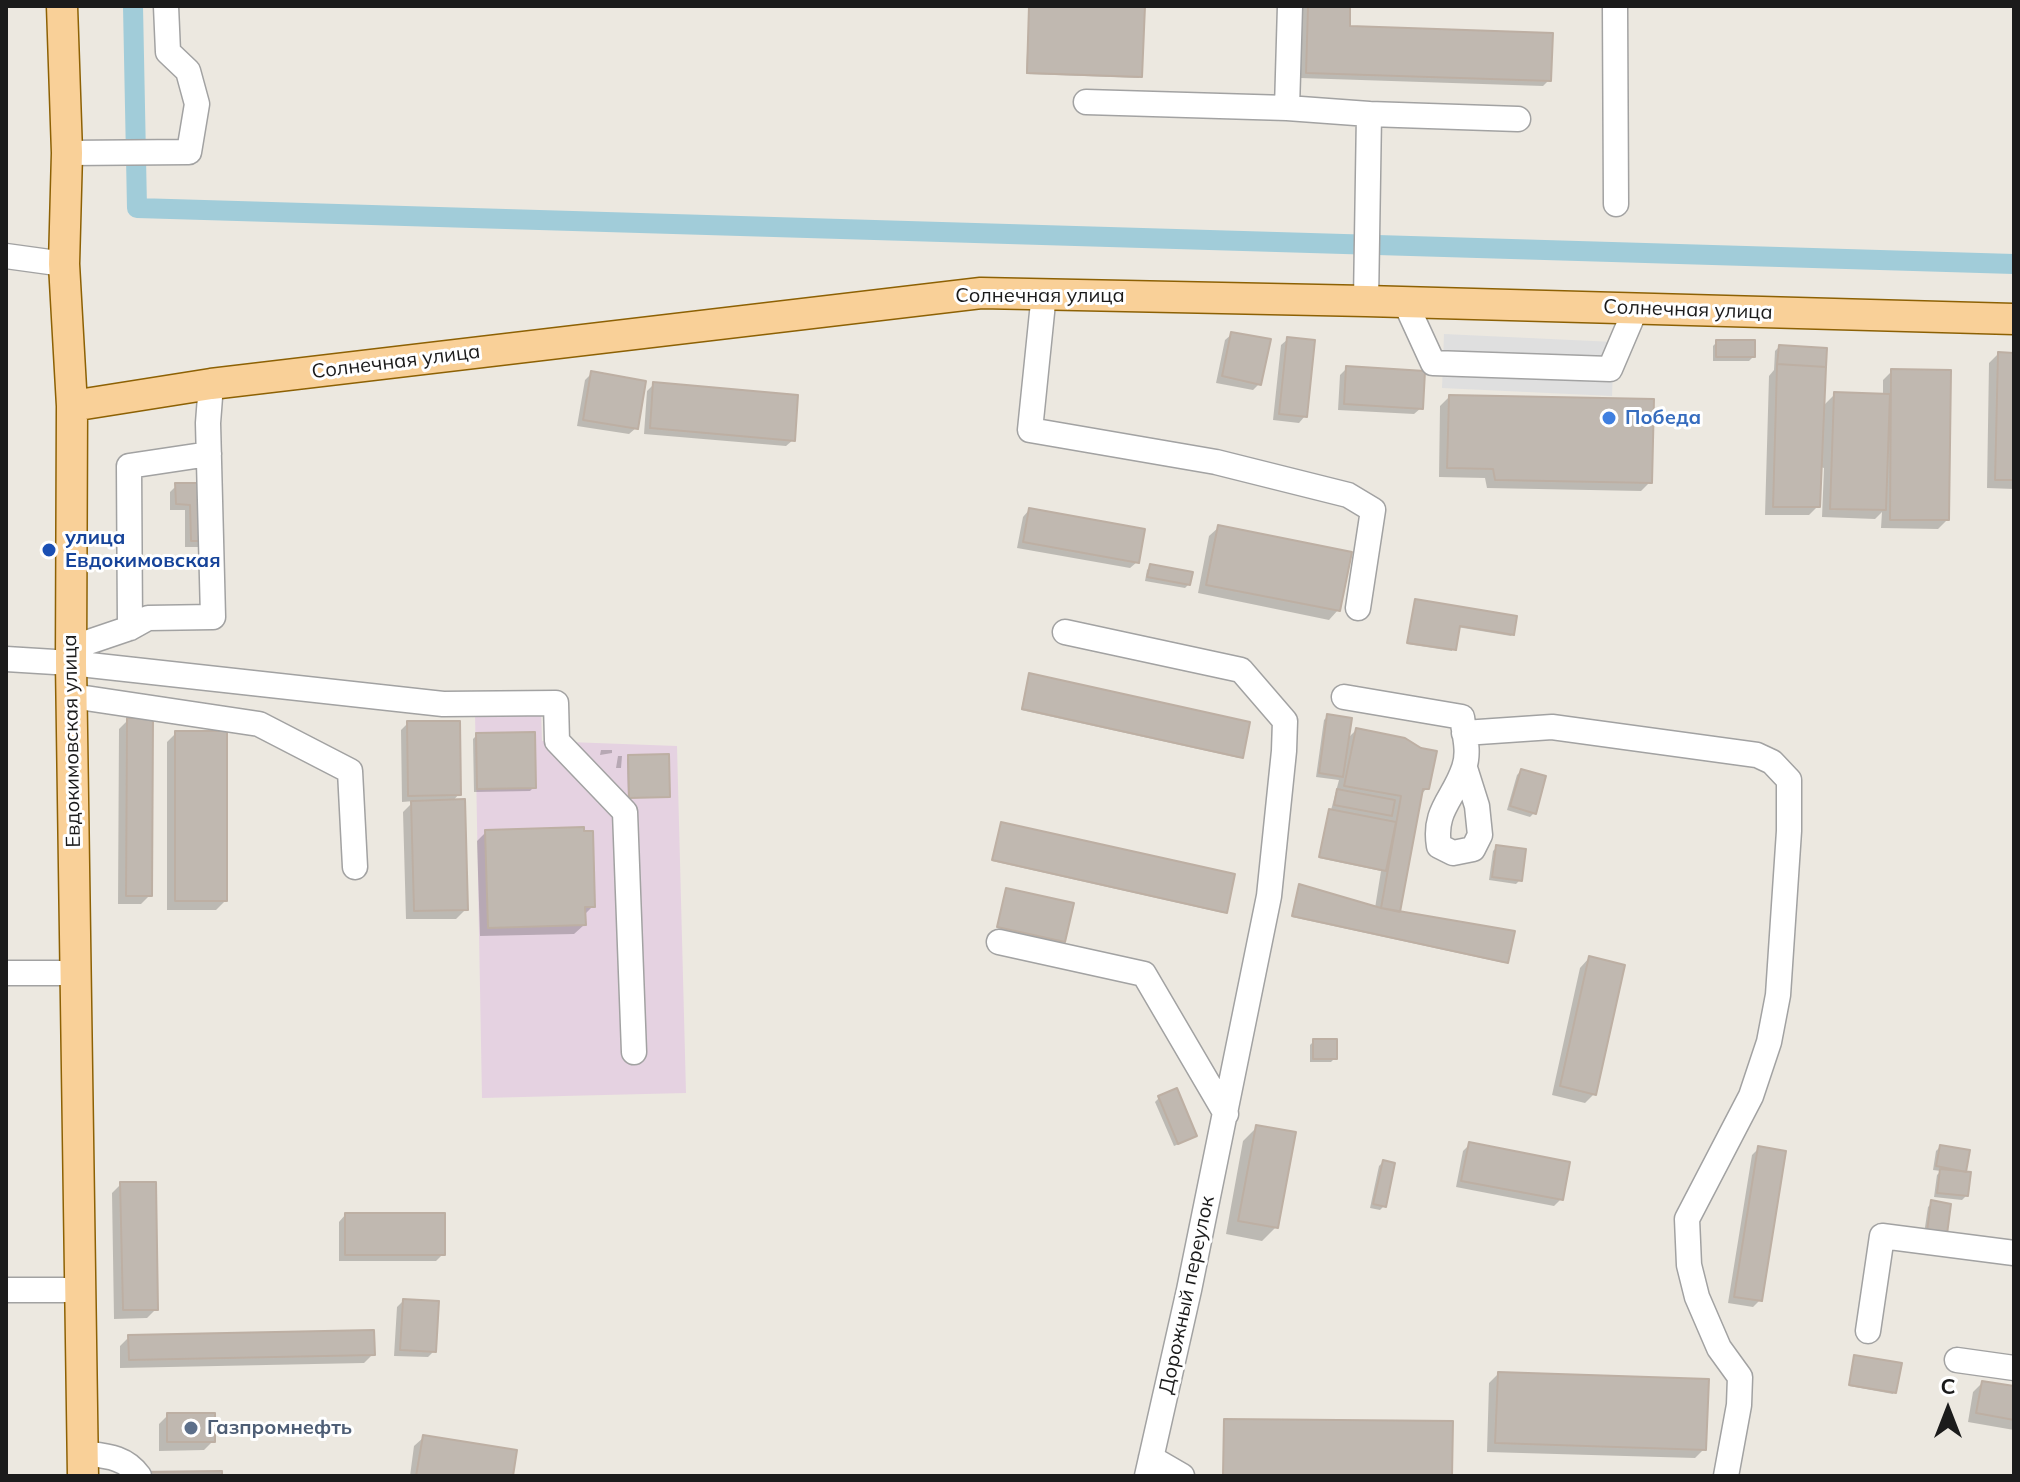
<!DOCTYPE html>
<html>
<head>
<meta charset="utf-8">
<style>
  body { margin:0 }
  #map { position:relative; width:2020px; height:1482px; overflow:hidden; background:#ece8e0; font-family:Mulish,sans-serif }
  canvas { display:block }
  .frame { position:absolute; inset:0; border:8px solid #1b1b1b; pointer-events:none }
  .north { position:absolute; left:1908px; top:1370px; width:80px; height:80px; -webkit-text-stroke:6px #fff; paint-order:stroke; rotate:0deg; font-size:22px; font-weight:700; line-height:32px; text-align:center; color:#1b1b1b }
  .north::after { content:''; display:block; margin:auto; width:28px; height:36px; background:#1b1b1b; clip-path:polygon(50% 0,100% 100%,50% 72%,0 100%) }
</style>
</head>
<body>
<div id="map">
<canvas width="2020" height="1482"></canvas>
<div class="frame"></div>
<div class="north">С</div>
</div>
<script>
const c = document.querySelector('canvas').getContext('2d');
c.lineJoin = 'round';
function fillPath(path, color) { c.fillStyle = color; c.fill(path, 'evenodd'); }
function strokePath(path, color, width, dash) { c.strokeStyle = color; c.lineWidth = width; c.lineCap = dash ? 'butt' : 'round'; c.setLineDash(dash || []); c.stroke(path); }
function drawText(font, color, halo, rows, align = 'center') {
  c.font = font + ' Mulish,sans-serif'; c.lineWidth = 6; c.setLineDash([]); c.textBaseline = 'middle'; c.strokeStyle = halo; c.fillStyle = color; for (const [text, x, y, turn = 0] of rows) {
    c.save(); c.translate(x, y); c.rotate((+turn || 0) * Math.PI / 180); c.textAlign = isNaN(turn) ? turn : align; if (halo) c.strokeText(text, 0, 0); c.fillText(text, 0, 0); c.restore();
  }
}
fillPath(new Path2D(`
  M541 712 542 741 677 746 686 1093 482 1098 475 713Z`), '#e5d2e1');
fillPath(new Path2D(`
  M1444 334 1614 342 1612 396 1442 388Z`), '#dfdfdf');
fillPath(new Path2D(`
  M1029 6H1143L1140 76 1139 78 1026 74Z
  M1303 6H1348V28L1549 80 1543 86 1300 78Z
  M1232 334 1259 384 1253 390 1216 383 1225 340Z
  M1288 339 1305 416 1299 423 1273 420 1281 345Z
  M1717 342 1753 357 1749 361H1713V346Z
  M1779 347 1822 407 1835 394 1883 396V380L1892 371 1947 520 1938 529 1881 528 1882 512 1875 519 1822 517 1824 468 1820 467 1818 506 1809 515H1765L1769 376 1774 370 1775 351Z
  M1998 354 2014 355V489L1987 488 1989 363Z
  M1347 368 1421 408 1414 414 1338 410 1340 375Z
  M592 373 636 428 629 434 577 426 585 380Z
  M654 384 793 440 786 446 644 434 647 391Z
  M1449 397 1650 482 1641 491 1487 488 1485 478 1439 477 1440 406Z
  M176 486 205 510V540L198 547H185V510H170V492Z
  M1029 510 1137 562 1130 568 1017 548 1023 517Z
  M1219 527 1338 610 1329 620 1198 593 1209 536Z
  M1151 566 1189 584 1185 588 1145 581 1147 570Z
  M1415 601 1512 635 1511 636 1457 627 1452 651 1407 644Z
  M1029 677 1241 757 1239 758 1021 710Z
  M1328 716 1346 740 1356 730 1427 788 1420 796 1397 913 1506 962 1504 963 1292 917 1299 886 1375 908 1381 871 1319 858 1328 812 1331 810 1339 780 1316 777 1324 720Z
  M128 720 150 895 141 904H118L119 729Z
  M408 723 459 794 452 802 466 909 456 919H406L403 812 414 801 402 802 401 730Z
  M176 733 225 901 216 910H167V742Z
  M477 735 534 787 530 791 474 792 473 739Z
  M601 750H612V753L600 755Z
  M618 756H622L621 768H616Z
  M629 757 668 796 667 798H628L627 759Z
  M1521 771 1534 813 1530 817 1507 810 1517 775Z
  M1000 826 1225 912 1223 913 992 861Z
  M486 832 593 906 583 916 584 925 574 934 480 936 477 841Z
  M1497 847 1520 880 1516 884 1489 880 1493 851Z
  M1006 891 1063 941 1062 943 997 928Z
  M1589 958 1594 1094 1585 1103 1552 1095 1580 968Z
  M1314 1041 1335 1058 1331 1062H1310V1045Z
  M1159 1098 1195 1135 1191 1139 1174 1146 1155 1102Z
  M1257 1127 1276 1227 1262 1241 1226 1234 1243 1141Z
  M1470 1144 1561 1199 1554 1206 1456 1187 1463 1151Z
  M1940 1147 1964 1174 1966 1196 1962 1200 1934 1197 1937 1175 1941 1171 1933 1170 1936 1151Z
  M1759 1148 1760 1300 1753 1307 1728 1303 1752 1155Z
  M1383 1162 1384 1206 1380 1210 1370 1208 1379 1166Z
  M121 1184 156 1309 147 1318 114 1319 112 1193Z
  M1932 1203 1945 1233 1924 1234 1928 1207Z
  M345 1215 443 1254 436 1261H339V1222Z
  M403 1301 434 1351 428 1357 394 1356 397 1307Z
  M129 1337 373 1354 364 1363 120 1368V1346Z
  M1854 1358 1894 1392 1893 1394 1849 1386Z
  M1498 1374 1704 1449 1695 1458 1487 1452 1489 1383Z
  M1982 1383 2014 1388V1430L1968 1422 1973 1392Z
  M168 1415 213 1441 204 1450 159 1451V1424Z
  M1225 1421 1451 1423 1450 1476H1223Z
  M424 1437 511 1476H410L414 1446Z`), '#0003');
strokePath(new Path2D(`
  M133 6 137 208 2014 264`), '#a1ccd9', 20);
const building = new Path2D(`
  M1029 6H1145L1142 77 1027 73Z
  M1308 6H1350V26L1553 33 1551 81 1306 73Z
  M1231 332 1271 339 1261 385 1222 376Z
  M1287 337 1315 340 1307 417 1279 414Z
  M1716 340H1755V357H1716Z
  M1779 345 1827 348 1826 367 1777 364Z
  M1998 352 2014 353V480H1995Z
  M1777 364 1826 367 1820 507H1773Z
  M1346 366 1425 371 1423 409 1344 404Z
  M1891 369 1951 370 1949 520H1890Z
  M591 371 646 381 638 429 583 420Z
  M653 382 798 395 795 441 650 428Z
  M1834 392 1890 394 1886 510 1830 509Z
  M1449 395 1654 399 1652 483 1495 480 1493 469 1447 468Z
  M175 483H222V505L207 541H191L190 505 176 504Z
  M1029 508 1145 529 1139 563 1023 542Z
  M1218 525 1352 552 1340 611 1206 585Z
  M1150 564 1193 572 1190 585 1147 577Z
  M1415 599 1517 616 1514 635 1460 626 1456 650 1407 643Z
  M1029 673 1250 722 1243 758 1022 709Z
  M1327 714 1352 718 1343 777 1319 773Z
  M127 718H153L152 896H126Z
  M407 721H460L461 795 408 796Z
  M1356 728 1405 738 1421 748 1437 751 1429 789H1423L1400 912 1381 908 1401 796 1344 786Z
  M175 731H227V901H175Z
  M535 732 536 788 477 789 476 733Z
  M669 754 670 797 629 798 628 755Z
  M1521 769 1546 776 1536 814 1510 806Z
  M1337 789 1395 800 1392 816 1334 805Z
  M465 799 468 910 414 911 411 801Z
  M1329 809 1396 822 1386 871 1319 857Z
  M1001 822 1235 874 1227 913 992 860Z
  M584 827V831H593L595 907H585L586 925 488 928 485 830Z
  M1496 845 1526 849 1522 881 1492 877Z
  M1299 884 1381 908 1515 931 1508 963 1292 916Z
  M1006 888 1074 903 1065 942 997 927Z
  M1589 956 1625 965 1596 1095 1560 1086Z
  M1313 1039H1337V1059H1313Z
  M1177 1088 1197 1136 1178 1144 1158 1096Z
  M1256 1125 1296 1132 1278 1228 1238 1221Z
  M1469 1142 1570 1162 1563 1200 1461 1181Z
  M1940 1145 1970 1150 1966 1172 1936 1166Z
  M1758 1146 1786 1151 1762 1301 1734 1297Z
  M1383 1160 1395 1163 1386 1207 1373 1204Z
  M1940 1169 1971 1172 1968 1196 1937 1193Z
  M120 1182H156L158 1310H123Z
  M1931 1200 1951 1204 1947 1234 1927 1231Z
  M345 1213H445V1255H345Z
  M403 1299 439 1301 436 1352 400 1350Z
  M374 1330 375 1355 129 1360 128 1335Z
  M1854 1355 1902 1363 1896 1393 1849 1385Z
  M1498 1372 1709 1379 1706 1450 1495 1443Z
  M1982 1381 2014 1386V1420L1976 1413Z
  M167 1413H215V1442H167Z
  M1224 1419 1453 1421 1452 1476 1223 1475Z
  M423 1435 517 1450 513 1476H416Z
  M222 1471V1476H136V1472Z`);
fillPath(building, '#c0b8b0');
strokePath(building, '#bdafa3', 2);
const minor = new Path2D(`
  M1615 6 1616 204
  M1086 102 1287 108 1369 114 1366 301
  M1287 108 1290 6
  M1369 114 1518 119
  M67 153 189 152 197 104 188 71 168 52 166 6
  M6 256 64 264
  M1044 293 1030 430 1216 462 1348 495 1373 510 1358 608
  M1405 302 1433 363 1610 369 1636 308
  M130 628 129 466 209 454
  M1065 632 1241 670 1285 721 1284 751 1269 896 1189 1290 1147 1476
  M71 648 130 628 148 618 213 617 208 423 211 384
  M6 659 71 663 443 704 556 703 557 741 625 812 634 1052
  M72 696 259 724 350 771 355 867
  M1344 697 1462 717C1464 734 1470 751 1464 768 1454 799 1433 810 1439 846L1453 853 1473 849 1480 835 1477 806 1465 768
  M1464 733 1552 727 1757 755 1772 762 1789 780V831L1778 995 1769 1042 1751 1096 1687 1219 1689 1265 1697 1297 1719 1348 1740 1377 1739 1405 1726 1476
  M999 942 1144 974 1226 1114
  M6 973H76
  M6 1290H81
  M1868 1331 1882 1236 2014 1253
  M1957 1360 2014 1368
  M82 1453C105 1456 125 1456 139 1476
  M1151 1458 1182 1476`);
const major = new Path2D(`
  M62 6 67 153 64 264 72 406 71 663 83 1476
  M72 406 211 384 981 293 1366 301 2014 319`);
strokePath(minor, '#a2a2a2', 27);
strokePath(major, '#8d6104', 33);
strokePath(minor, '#fff', 24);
strokePath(major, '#f9d098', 30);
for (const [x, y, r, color] of [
  [1609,418,8,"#3f7fe0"],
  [49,550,8,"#1a4fb4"],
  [191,1428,8,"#5c6f8a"]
]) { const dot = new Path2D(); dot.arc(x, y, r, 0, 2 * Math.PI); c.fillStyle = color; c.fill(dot); strokePath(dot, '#fff', 3); }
drawText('20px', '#1b1b1b', '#fff', [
  ["Солнечная улица",1040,296],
  ["Солнечная улица",1688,310,2],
  ["Солнечная улица",396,362,-7],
  ["Евдокимовская улица",72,741,-91],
  ["Дорожный переулок",1187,1295,-78]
]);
drawText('bold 20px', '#366cbe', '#fff', [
  ["Победа",1625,418]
], 'left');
drawText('bold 20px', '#164399', '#fff', [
  ["улица",65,538],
  ["Евдокимовская",65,561]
], 'left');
drawText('bold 20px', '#4e5e75', '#fff', [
  ["Газпромнефть",207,1428]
], 'left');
</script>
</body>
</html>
